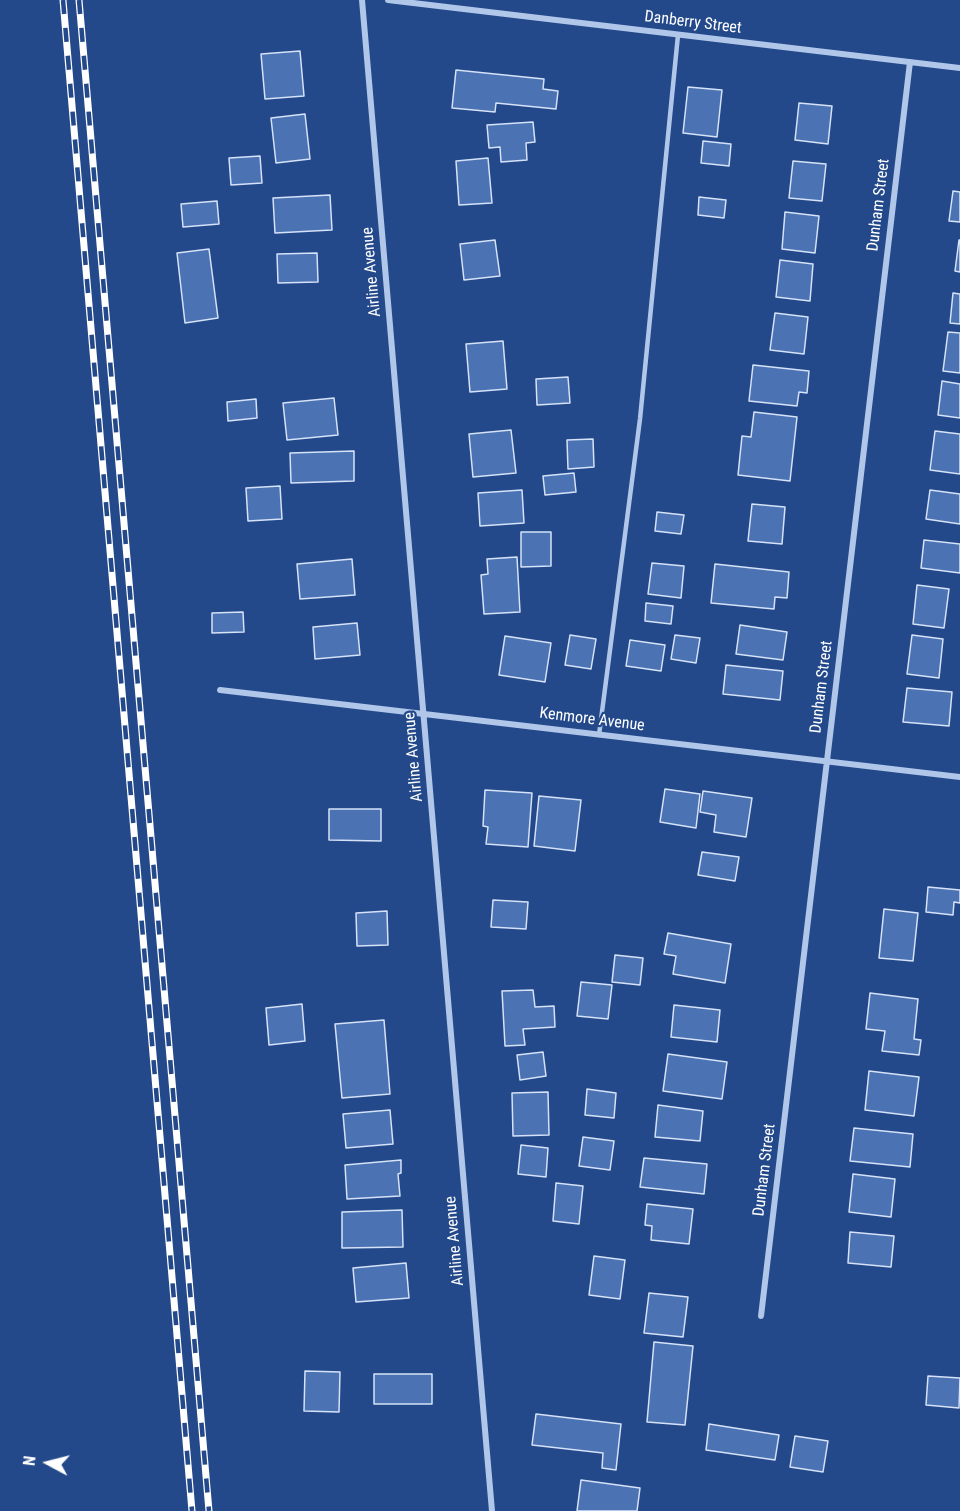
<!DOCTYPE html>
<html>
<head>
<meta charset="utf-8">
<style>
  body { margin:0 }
  #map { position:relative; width:960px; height:1511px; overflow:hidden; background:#23498b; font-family:"Roboto Condensed",sans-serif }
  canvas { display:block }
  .north { position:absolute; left:18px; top:1433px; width:60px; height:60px; -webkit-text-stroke:4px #23498b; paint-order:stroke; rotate:277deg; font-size:16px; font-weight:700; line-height:24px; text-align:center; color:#fff }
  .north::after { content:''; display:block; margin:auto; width:21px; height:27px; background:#fff; clip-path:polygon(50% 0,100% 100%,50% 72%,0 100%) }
</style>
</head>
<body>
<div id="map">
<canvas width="960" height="1511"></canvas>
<div class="north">N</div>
</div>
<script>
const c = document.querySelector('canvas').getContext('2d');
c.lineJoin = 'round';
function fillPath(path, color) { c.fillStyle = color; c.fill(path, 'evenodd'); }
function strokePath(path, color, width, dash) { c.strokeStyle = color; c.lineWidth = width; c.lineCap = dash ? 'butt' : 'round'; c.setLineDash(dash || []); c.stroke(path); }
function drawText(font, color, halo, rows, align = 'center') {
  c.font = font + ' "Roboto Condensed",sans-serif'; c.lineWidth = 4.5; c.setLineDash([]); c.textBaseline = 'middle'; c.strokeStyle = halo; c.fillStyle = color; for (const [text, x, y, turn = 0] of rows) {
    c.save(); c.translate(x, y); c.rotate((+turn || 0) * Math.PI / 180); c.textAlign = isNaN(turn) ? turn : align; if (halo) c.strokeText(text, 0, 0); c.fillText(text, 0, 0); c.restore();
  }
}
const building = new Path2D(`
  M300 51 304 96 265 99 261 54Z
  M456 70 544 79 543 89 558 91 556 109 496 103 495 112 452 108Z
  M688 87 722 90 717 137 683 133Z
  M799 103 832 106 828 144 795 140Z
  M305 114 310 159 276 163 271 118Z
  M533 122 535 142 526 143 527 160 501 162 500 147 489 148 487 125Z
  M703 141 731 144 729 166 701 163Z
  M260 156 262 183 231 185 229 158Z
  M488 158 492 203 459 205 456 161Z
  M793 161 826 164 822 201 789 198Z
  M953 191 960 192V222L949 221Z
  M330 195 332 230 275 233 273 198Z
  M699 197 726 200 724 218 698 215Z
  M217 201 219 224 183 227 181 204Z
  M785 212 819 216 815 253 782 249Z
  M495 240 500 276 464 280 460 244Z
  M959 240H960V272L955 271Z
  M209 249 218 318 185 323 177 253Z
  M317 253 318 282 278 283 277 254Z
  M780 260 813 264 810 301 776 297Z
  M953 293 960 294V324L950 323Z
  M775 313 808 317 804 354 770 350Z
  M948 332 960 333V373L943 371Z
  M503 341 507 389 470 392 466 344Z
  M753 365 809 371 807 393 799 392 797 406 749 401Z
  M568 377 570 403 537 405 536 379Z
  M942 381 960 384V418L938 415Z
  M334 398 338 435 287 440 283 403Z
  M256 399 257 418 228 421 227 402Z
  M754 412 797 417 790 481 738 475 742 436 751 437Z
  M511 430 516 473 473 477 469 434Z
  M935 431 960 434V474L930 470Z
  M593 439 594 467 568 469 567 440Z
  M354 451V481L291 483 290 453Z
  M574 473 576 492 545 495 543 476Z
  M280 486 282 519 248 521 246 488Z
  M522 490 524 523 480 526 478 493Z
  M930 490 960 494V524L926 519Z
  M752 504 785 507 782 544 748 541Z
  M657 512 684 515 681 534 655 531Z
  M521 532H551V566L521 567Z
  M924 540 960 544V573L921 568Z
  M517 557 520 612 484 614 481 575 488 574 487 559Z
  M352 559 355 595 300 599 297 564Z
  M652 563 684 566 681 598 648 594Z
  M715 564 789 572 787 598 775 597 774 609 711 603Z
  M917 585 949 589 944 628 913 624Z
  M646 603 673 606 671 624 645 621Z
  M243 612 244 632 212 633V613Z
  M357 623 360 655 315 659 313 627Z
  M740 625 787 632 783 660 736 654Z
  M570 635 596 639 591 669 565 665Z
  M675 635 700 638 696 663 671 659Z
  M912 635 943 639 939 678 907 674Z
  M505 636 551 643 545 682 499 675Z
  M630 640 665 645 661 671 626 666Z
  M726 665 783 671 780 700 723 694Z
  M907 688 952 692 949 726 903 722Z
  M665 789 700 794 696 828 660 822Z
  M485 790 532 793 528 847 486 844 488 827 483 826Z
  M703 791 752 798 746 837 714 832 716 815 700 812Z
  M539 796 581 800 575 851 534 846Z
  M329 809H381V841L329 840Z
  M702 852 739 857 735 881 698 875Z
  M928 887 960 890V903L954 902 953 915 926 912Z
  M493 900 528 902 526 929 491 927Z
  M884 909 918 913 913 961 879 958Z
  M387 911 388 945 357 946 356 913Z
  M668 933 731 944 725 983 673 974 676 956 664 954Z
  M615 955 643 958 640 985 612 982Z
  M581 982 612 985 608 1019 577 1016Z
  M533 990 535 1007 554 1006 555 1027 523 1029 525 1045 505 1046 502 991Z
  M870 993 918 999 914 1039 921 1040 919 1055 882 1051 885 1031 866 1029Z
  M302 1004 305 1041 269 1045 266 1008Z
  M674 1005 720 1010 717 1042 671 1037Z
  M384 1020 390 1094 342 1098 335 1024Z
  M543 1052 546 1076 520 1080 517 1055Z
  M668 1054 727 1062 722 1099 663 1091Z
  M869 1071 919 1077 914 1116 865 1110Z
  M587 1089 616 1093 614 1118 585 1115Z
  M548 1092 549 1135 513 1136 512 1093Z
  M658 1105 703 1111 700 1141 655 1137Z
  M390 1110 393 1144 346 1148 343 1114Z
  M854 1128 913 1134 910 1167 850 1161Z
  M583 1137 614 1141 610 1170 579 1166Z
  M521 1145 548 1148 546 1177 518 1174Z
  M644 1158 707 1164 704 1194 640 1187Z
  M401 1160V1173L398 1174 400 1196 347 1199 345 1165Z
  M853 1174 895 1179 891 1217 849 1212Z
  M556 1183 583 1186 579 1224 553 1221Z
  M647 1204 693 1209 689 1244 651 1240 652 1226 645 1225Z
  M402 1210 403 1247 342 1248V1212Z
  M850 1232 894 1236 891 1267 848 1263Z
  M594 1256 625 1260 620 1299 589 1295Z
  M406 1263 409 1298 356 1302 353 1268Z
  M649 1293 688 1297 683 1337 644 1333Z
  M654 1342 693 1346 685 1425 647 1422Z
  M305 1371 340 1372 339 1412 304 1411Z
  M374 1374H432V1404H374Z
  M928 1376 960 1378 959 1408 926 1405Z
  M536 1414 621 1424 616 1470 602 1468 603 1453 532 1445Z
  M709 1424 779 1435 775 1460 706 1450Z
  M795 1436 828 1441 823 1472 790 1467Z
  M581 1480 640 1488 637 1511H577Z`);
fillPath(building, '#4b72b2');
strokePath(building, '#d5e2f8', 1.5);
strokePath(new Path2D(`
  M599 735 640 419 678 35`), '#b1c7ea', 4.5);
strokePath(new Path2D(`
  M362 0 492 1511
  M388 0 960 68
  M220 690 960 777
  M761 1316 910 62`), '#b1c7ea', 6);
const rail = new Path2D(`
  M63 0 192 1511
  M79 0 209 1511`);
strokePath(rail, '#fff', 7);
strokePath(rail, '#23498b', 4.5, [14]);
drawText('16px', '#fff', '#23498b', [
  ["Danberry Street",693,23,7],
  ["Dunham Street",879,205,-83],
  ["Airline Avenue",372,272,-95],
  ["Dunham Street",822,687,-83],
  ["Kenmore Avenue",592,720,7],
  ["Airline Avenue",414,757,-95],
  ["Dunham Street",765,1170,-83],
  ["Airline Avenue",455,1241,-95]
]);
</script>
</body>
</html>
